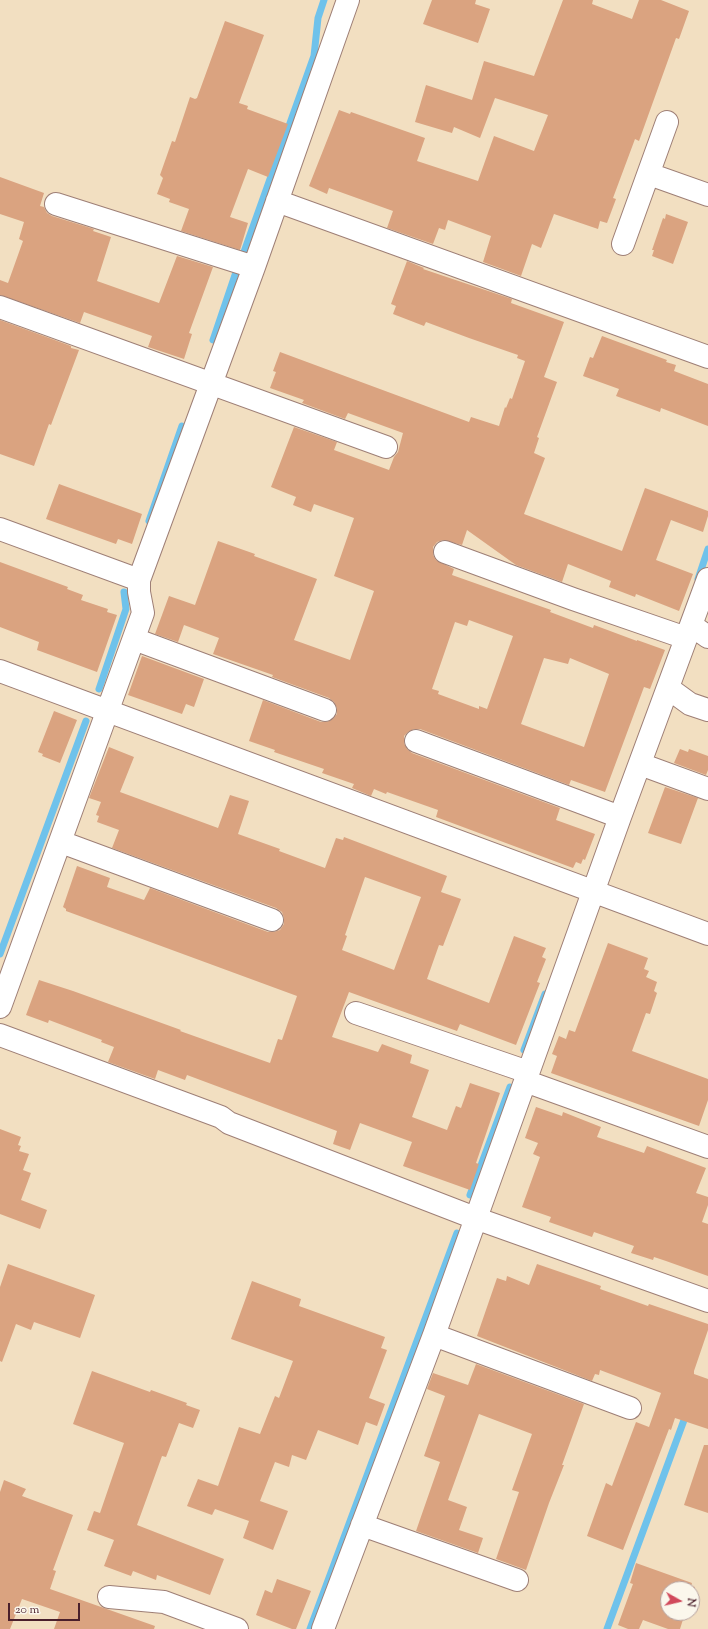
<!DOCTYPE html>
<html>
<head>
<meta charset="utf-8">
<style>
  body { margin:0 }
  #map { position:relative; width:708px; height:1629px; overflow:hidden; background:#f2dfc1; font-family:"Sorts Mill Goudy",serif }
  canvas { display:block }
  .north { position:absolute; left:660px; top:1581px; width:40px; height:40px; box-sizing:border-box; background:#fbf7ec; border:1px solid #b4a19f; border-radius:50%; rotate:98deg; font-size:11px; font-weight:700; line-height:16px; text-align:center; color:#4a1f2b }
  .north::after { content:''; display:block; margin:auto; width:14px; height:18px; background:#d1495b; clip-path:polygon(50% 0,100% 100%,50% 72%,0 100%) }
  .scale { position:absolute; left:8px; top:1603px; width:72px; height:18px; box-sizing:border-box; border:2px solid #4a1f2b; border-top:0; padding-left:5px; font-size:12px; line-height:14px; white-space:nowrap; color:#4a1f2b; -webkit-text-stroke:3px #fbf7ec; paint-order:stroke }
</style>
</head>
<body>
<div id="map">
<canvas width="708" height="1629"></canvas>
<div class="north">N</div>
<div class="scale">20 m</div>
</div>
<script>
const c = document.querySelector('canvas').getContext('2d');
c.lineJoin = 'round';
function strokePath(path, color, width, dash) { c.strokeStyle = color; c.lineWidth = width; c.lineCap = dash ? 'butt' : 'round'; c.setLineDash(dash || []); c.stroke(path); }
function fillPath(path, color) { c.fillStyle = color; c.fill(path, 'evenodd'); }
strokePath(new Path2D(`
  M244 252 314 56 318 18 324 0
  M213 340 236 272
  M149 521 182 426
  M698 579 708 549
  M99 689 126 609 124 592
  M0 954 86 721
  M524 1050 545 994
  M470 1195 510 1087
  M310 1629 457 1233
  M607 1629 687 1412`), '#6fc2eb', 7);
fillPath(new Path2D(`
  M432 0H476L475 4 490 9 478 43 423 24Z
  M563 0H593L592 4 632 19 639 0H661L689 11 679 39 676 38 639 141 635 139 613 198 616 199 607 223 600 221 598 229 554 214 541 248 532 244 521 276 483 262 491 236 448 220 445 230 439 228 433 244 387 228 393 211 329 188 327 194 309 186 339 110 350 114 351 112 425 138 417 161 478 181 494 136 534 151 548 115 495 98 480 138 454 127 452 133 415 122 426 85 472 100 484 61 534 76Z
  M225 21 264 35 239 103 248 106 247 109 288 124 268 177 248 169 230 217 248 223 240 250 181 231 189 209 169 202 170 199 157 194 163 178 160 175 172 141 175 142 190 97 195 99 197 98Z
  M0 177 44 193 40 206 44 207 47 213 52 216 94 229 93 231 111 237 97 281 159 303 177 256 213 267 189 333 192 334 184 359 148 347 152 336 84 312 80 323 0 295V280L8 283 23 241 19 239 24 222 0 214Z
  M666 214 688 222 673 264 652 256 654 250H652L663 218 665 219Z
  M407 261 424 268 423 269 512 299 511 303 564 322 544 377 557 382 537 437 539 438 534 453 545 458 524 514 622 551 645 488 708 511V516L703 532 671 520 656 560 693 574 679 611 636 594 635 597 609 587 611 581 568 564 562 582 516 565 467 530 462 545 443 540 437 542 433 547V555L436 560 454 569 452 575 551 610 550 612 593 628 594 625 637 641V640L665 650 650 689 644 687 605 792 571 780 569 785 420 729H414L408 732 404 736V743L407 749 412 753 560 808 556 820 595 834 585 860 583 859 581 864 576 862 573 868 436 817 438 810 387 792 386 794 374 789 371 796 352 788 354 784 322 773 324 769 274 752 275 750 249 741 263 700 321 722H327L333 719 337 714V708L334 702 329 698 272 677 273 675 213 654 219 638 184 625 178 642 155 634 169 596 195 605 218 541 255 554 254 556 317 579 294 640 350 660 374 591 334 576 354 518 314 504 311 512 293 505 296 497 271 487 294 427 337 442 334 450 389 470 394 457 398 452 403 433 348 413 345 419 302 403 304 400 270 388 276 372 273 371 280 352 469 422 471 417 499 426 505 407 506 408 510 398 512 399 525 361 517 358 518 355 469 338 426 322 424 326 393 314 396 306 391 304ZM469 620 513 636 487 709 479 706V709L438 694 439 691 432 689 455 622 467 626ZM544 658 568 664 570 658 609 674 584 747 521 724Z
  M0 320 71 346V348L79 350 51 425 49 424 34 466 0 454Z
  M602 336 667 360 666 362 676 365 674 371 708 384V426L661 408 660 412 616 396 619 389 583 376 590 357 593 358Z
  M59 484 142 514 132 544 118 539 116 544 46 519Z
  M0 562 68 587 67 589 83 595 81 600 108 609 107 612 117 615 97 672 37 650 39 642 0 627Z
  M142 656 204 679 194 707 186 704 182 714 128 695Z
  M54 711 77 720 60 763 42 756 43 754 38 752Z
  M109 747 134 757 120 792 218 828 230 795 249 801 238 834 280 849 279 851 325 868 336 838 343 840 344 837 447 876 441 892 461 899 443 946 439 945 427 979 489 1003 514 936 546 948 542 957 546 959 537 982 540 983 516 1045 460 1024 457 1031 349 992 332 1037 378 1052 382 1044 412 1055 410 1063 429 1070 412 1117 447 1130 456 1106 461 1108 470 1083 500 1093 476 1163 479 1164 470 1190 403 1166 412 1142 360 1123 350 1150 333 1144 337 1131 187 1075 185 1080 158 1070 155 1079 108 1062 114 1047 101 1042 102 1040 49 1020 48 1023 26 1015 39 980 73 991 181 1030 180 1031 270 1063 278 1039 282 1040 297 996 66 911V909L63 907 77 866 110 878 107 887 144 900 150 888 268 932H274L280 930 284 924V918L282 912 276 908 112 848 119 830 97 822 99 816 96 815 101 802 89 798ZM365 877 421 897 394 970 342 950 347 936 345 935Z
  M680 749 688 752 689 749 708 756V770L706 775 674 763Z
  M665 787 698 798 681 844 648 833Z
  M608 943 648 958 644 969 649 971 646 977 657 982 654 991 657 993 650 1014 646 1013 632 1051 708 1079V1100L699 1126 551 1073 557 1056 552 1054 559 1036 566 1039 569 1030 575 1032Z
  M536 1107 562 1116 563 1112 601 1127 597 1137 644 1153 647 1146 706 1168 696 1193 708 1197V1205L702 1222 708 1224V1276L666 1261 654 1257 653 1260 631 1253 634 1246 594 1232 592 1237 549 1222 551 1217 522 1207 540 1157 533 1154 538 1143 525 1138Z
  M0 1129 21 1137 18 1145 21 1146 19 1151 29 1154 23 1170 31 1173 21 1200 47 1210 40 1229 0 1214Z
  M8 1264 95 1295 80 1338 34 1322 31 1330 16 1324 2 1362 0 1361V1287Z
  M537 1264 601 1286 600 1289 648 1306 649 1304 708 1324V1330L694 1371V1374L708 1379V1429L675 1418 671 1430 669 1429 623 1550 587 1536 606 1483 612 1486 636 1422 649 1427 661 1393 600 1370 599 1375 595 1374 592 1381 477 1336 497 1278 506 1281 507 1276 529 1285Z
  M252 1281 301 1299 299 1306 385 1337 381 1348 387 1350 369 1398 385 1404 377 1426 366 1422 358 1445 318 1430 306 1460 292 1455 289 1467 275 1462 260 1501 288 1511 273 1550 243 1538 249 1521 215 1509 212 1515 187 1506 198 1479 218 1486 239 1427 260 1434 275 1396 279 1398 293 1361 231 1339Z
  M476 1364 584 1404 562 1465H564L549 1503 526 1570 496 1559 519 1492 512 1490 532 1434 479 1414 448 1500 467 1507 459 1530 483 1538 478 1553 416 1531 440 1462 424 1456 445 1396 427 1389 433 1373 468 1385Z
  M92 1371 150 1392 151 1390 187 1403 186 1405 200 1410 193 1428 179 1423 166 1457 162 1456 137 1525 224 1559 210 1595 157 1575 156 1580 133 1571 131 1576 104 1566 114 1540 87 1530 94 1511 100 1513 124 1443 73 1424Z
  M704 1445H708V1513L684 1505Z
  M4 1480 26 1489 22 1496 73 1515 53 1570 56 1571 50 1589 155 1626 154 1629H54L60 1612 22 1599 10 1629H0V1492Z
  M636 1563 692 1583 691 1586 695 1587 692 1595V1589H668V1613H685L680 1629H668L643 1620 639 1629H628L618 1625 633 1584 630 1583Z
  M277 1579 311 1591 296 1629H292L256 1615 265 1590 272 1593Z`), '#daa380');
const minor = new Path2D(`
  M649 174 708 195
  M277 201 708 357
  M56 204 254 267
  M623 244 667 122
  M0 307 386 447
  M0 529 139 580
  M445 552 573 599 686 638
  M691 625 708 637
  M134 639 325 710
  M0 671 708 934
  M668 688 690 704 708 710
  M416 741 620 817
  M640 764 708 789
  M61 842 272 920
  M0 1007 143 613 139 592V580L254 267 348 0
  M356 1013 528 1072
  M0 1035 221 1117 229 1123 475 1218 708 1301
  M525 1081 708 1147
  M434 1335 630 1408
  M362 1525 517 1580
  M109 1597 164 1602 237 1629
  M323 1629 434 1335 620 817 708 579`);
strokePath(minor, '#9e7f76', 24);
strokePath(minor, '#fff', 22);
</script>
</body>
</html>
